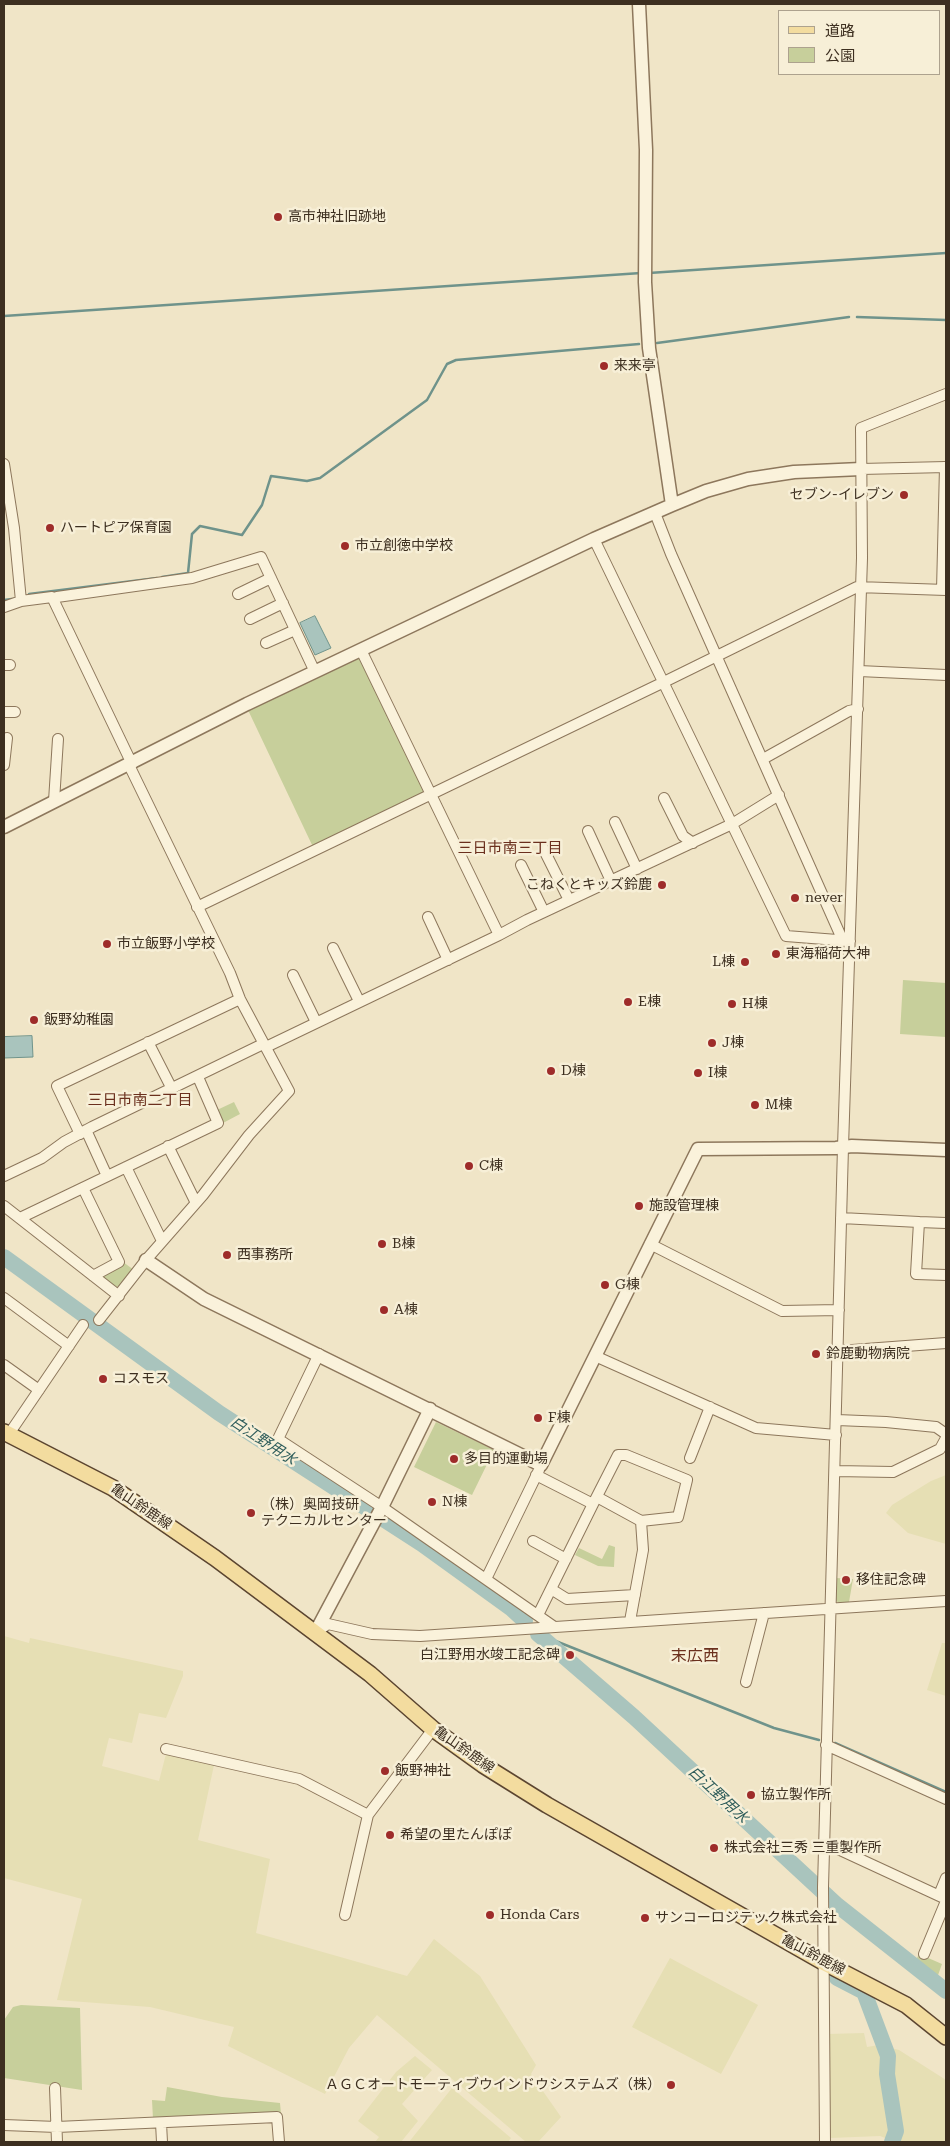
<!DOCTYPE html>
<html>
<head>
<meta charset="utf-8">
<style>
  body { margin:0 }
  #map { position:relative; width:950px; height:2146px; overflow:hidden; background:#f0e5c7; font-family:"Roboto Serif","Noto Sans JP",serif }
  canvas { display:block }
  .frame { position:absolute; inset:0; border:5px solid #3d2f20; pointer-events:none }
  .legend { position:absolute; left:778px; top:10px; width:162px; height:65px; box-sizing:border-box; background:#f7efd7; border:1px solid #ada28e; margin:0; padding:6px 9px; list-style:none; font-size:15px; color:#3d2f20 }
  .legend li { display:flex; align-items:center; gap:10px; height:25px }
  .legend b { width:25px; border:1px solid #ada28e }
</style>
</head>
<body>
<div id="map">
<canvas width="950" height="2146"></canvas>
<div class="frame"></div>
<ul class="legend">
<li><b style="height:6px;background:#f3dc9f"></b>道路</li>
<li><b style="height:14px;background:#c7cf9b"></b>公園</li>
</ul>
</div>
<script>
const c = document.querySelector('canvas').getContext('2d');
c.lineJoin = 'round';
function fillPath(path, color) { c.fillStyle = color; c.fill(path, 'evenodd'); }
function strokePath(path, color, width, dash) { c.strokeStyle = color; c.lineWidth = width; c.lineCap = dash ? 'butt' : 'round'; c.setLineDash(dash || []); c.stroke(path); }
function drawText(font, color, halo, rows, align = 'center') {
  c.font = font + ' "Roboto Serif","Noto Sans JP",serif'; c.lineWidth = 5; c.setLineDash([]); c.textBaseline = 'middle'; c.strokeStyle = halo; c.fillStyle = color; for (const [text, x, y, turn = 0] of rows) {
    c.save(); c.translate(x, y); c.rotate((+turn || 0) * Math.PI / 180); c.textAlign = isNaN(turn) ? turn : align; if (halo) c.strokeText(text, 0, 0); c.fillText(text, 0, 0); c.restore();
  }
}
fillPath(new Path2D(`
  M946 1475V1544L908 1533 886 1513 892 1505 931 1481Z
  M4 1636 29 1643 30 1638 183 1671V1676L166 1718 139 1713 132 1743 109 1738 102 1766 159 1781 166 1754 214 1765 198 1840 270 1859 256 1933 407 1976 434 1939 480 1976 536 2065 531 2074 561 2117 538 2142H526L377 2015 349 2048 325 2094 228 2046 234 2027 150 2007 57 2000 82 1899 4 1878Z
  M942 1643H946V1696L927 1690Z
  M670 1958 758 2005 721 2074 632 2027Z
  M864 2033 867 2047 879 2045 899 2050 946 2080V2142H895L880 2136 830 2138 827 2034Z
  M415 2056 432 2070 402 2104 418 2121 401 2142H375L379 2137 358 2121 396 2072Z
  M452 2088 511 2138 508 2142H409Z`), '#e6dfb4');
fillPath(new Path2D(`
  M361 655 427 793 313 847 248 710Z
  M903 980 946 983V1037L900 1034Z
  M234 1102 240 1114 223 1123 217 1110Z
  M123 1262 134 1270 123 1286 115 1287 104 1278V1272Z
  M436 1422 494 1450 472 1495 414 1467Z
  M609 1545 615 1547 614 1567 598 1566 575 1555 579 1548 602 1559Z
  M836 1578 853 1579 849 1602 839 1603 835 1600Z
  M919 1954 942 1964 937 1978 916 1960Z
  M21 2005 80 2008 82 2090 4 2078V2020L13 2007Z
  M167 2087 222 2097 280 2103 281 2114 153 2119 152 2100 165 2101Z`), '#c7cf9b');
const water = new Path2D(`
  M315 616 331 648 315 655 300 623Z
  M32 1036 33 1057 4 1058V1037Z`);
fillPath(water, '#a9c4bd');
strokePath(water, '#6f938b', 1);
strokePath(new Path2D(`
  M649 273 946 253
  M4 316 641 273
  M857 317 946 320
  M657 343 849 317
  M162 577 188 573 192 534 200 526 242 535 262 505 271 476 307 481 320 478 427 400 447 364 456 360 639 344
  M29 594 157 578
  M4 600 12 599
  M538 1634 774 1728 819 1740
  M835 1743 946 1792`), '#6f938b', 2.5);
strokePath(new Path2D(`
  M4 1257 219 1413 422 1544 512 1609 525 1621
  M538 1634 634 1717 837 1905 946 1991
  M837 1978 864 1992 888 2056 887 2074 896 2131 892 2142`), '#a9c4bd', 16);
const minor = new Path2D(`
  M4 464 14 528 21 601
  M861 469 946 467
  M655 513 671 554 843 941
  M594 539 786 936 850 941
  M942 590 945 467
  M238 594 271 578
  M53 599 57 597 192 578 261 557 315 672
  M4 607 21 601 52 597 132 764
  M250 619 283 603
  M266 643 295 630
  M361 650 499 935
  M4 665H10
  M859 671 946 675
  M4 712H15
  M763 759 849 711 858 709
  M4 765 7 738
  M664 798 683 836 693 843
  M54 801 58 739
  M615 822 637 869
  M588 831 611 881
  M543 848 569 900
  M521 865 544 912
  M197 907 664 682 857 587 946 590
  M428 917 448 960
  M333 948 359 1001
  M293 975 316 1022
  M148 1042 172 1089
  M266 1047 499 935 527 920 732 824 779 795
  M86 1130 107 1176
  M80 1134 57 1086 240 999
  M168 1146 196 1203
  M126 1167 162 1241
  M4 1176 42 1158 64 1142 92 1127 263 1044
  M83 1188 119 1262 93 1276
  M4 1206 119 1296
  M20 1218 218 1123 198 1077
  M841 1218 919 1222
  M946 1223 919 1222 916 1274 946 1275
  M650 1244 782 1311 839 1310
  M4 1298 69 1346
  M99 1320 146 1260 203 1195 249 1135 289 1091 240 999 230 973 129 765
  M839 1351 946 1343
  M319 1354 278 1439 382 1507 553 1626
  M595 1356 756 1428 836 1435
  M4 1365 39 1390
  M837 1420 886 1422 936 1427 946 1434
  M9 1434 83 1325
  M690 1458 710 1407
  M835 1471 893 1472 940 1449 946 1438
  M536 1475 593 1504 618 1455H626L687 1480 678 1517 641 1521 597 1497
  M533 1541 566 1559
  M486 1579 539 1470
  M551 1589 567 1599 635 1595
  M538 1615 593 1504
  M630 1621 643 1550 641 1521
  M316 1632 328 1624 372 1634 420 1636 946 1601
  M746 1682 764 1613
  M826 1745 946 1799
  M166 1749 299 1779 368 1815
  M825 1843 946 1899
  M939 1895 946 1878
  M345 1915 368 1815 433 1729
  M924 1954 946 1901
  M55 2088 57 2142
  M161 2123 162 2142
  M4 2125 57 2127 277 2117 279 2142
  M825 2142 823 1887 843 1147 862 558 861 428 946 394`);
const tertiary = new Path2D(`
  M639 4 646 150 645 282 649 348 672 505
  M4 827 247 704 594 539 672 505 706 491 748 479 794 472 861 469
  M146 1260 204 1299 541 1465 698 1149 836 1148 852 1146 946 1150
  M315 1633 382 1507 430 1409`);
const primary = new Path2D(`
  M4 1432 113 1488 215 1558 370 1674 433 1729 483 1765 547 1805 823 1962 906 2005 946 2037`);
strokePath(minor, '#8d775c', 12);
strokePath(tertiary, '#8d775c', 15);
strokePath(primary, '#5b4530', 18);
strokePath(minor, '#faf2db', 10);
strokePath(tertiary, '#faf2db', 12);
strokePath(primary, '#f3dc9f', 15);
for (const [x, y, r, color] of [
  [278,217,5,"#9e2c2a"],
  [604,366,5,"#9e2c2a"],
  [904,495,5,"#9e2c2a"],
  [50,528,5,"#9e2c2a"],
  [345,546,5,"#9e2c2a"],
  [662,885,5,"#9e2c2a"],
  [795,898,5,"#9e2c2a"],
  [107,944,5,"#9e2c2a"],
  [776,954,5,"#9e2c2a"],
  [745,962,5,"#9e2c2a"],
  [628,1002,5,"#9e2c2a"],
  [732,1004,5,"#9e2c2a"],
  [34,1020,5,"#9e2c2a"],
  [712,1043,5,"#9e2c2a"],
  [551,1071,5,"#9e2c2a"],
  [698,1073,5,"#9e2c2a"],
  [755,1105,5,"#9e2c2a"],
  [469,1166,5,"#9e2c2a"],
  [639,1206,5,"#9e2c2a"],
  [382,1244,5,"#9e2c2a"],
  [227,1255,5,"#9e2c2a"],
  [605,1285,5,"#9e2c2a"],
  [384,1310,5,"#9e2c2a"],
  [816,1354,5,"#9e2c2a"],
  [103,1379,5,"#9e2c2a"],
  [538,1418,5,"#9e2c2a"],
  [454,1459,5,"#9e2c2a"],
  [432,1502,5,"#9e2c2a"],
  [251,1513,5,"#9e2c2a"],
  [846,1580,5,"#9e2c2a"],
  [570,1655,5,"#9e2c2a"],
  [385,1771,5,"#9e2c2a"],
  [751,1795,5,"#9e2c2a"],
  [390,1835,5,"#9e2c2a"],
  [714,1848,5,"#9e2c2a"],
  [490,1915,5,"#9e2c2a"],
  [645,1918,5,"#9e2c2a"],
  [671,2085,5,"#9e2c2a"]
]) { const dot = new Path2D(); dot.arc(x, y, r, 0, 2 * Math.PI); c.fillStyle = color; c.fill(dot); strokePath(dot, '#f7efd7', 2); }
drawText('14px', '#3d2f20', '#f7efd7', [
  ["高市神社旧跡地",288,217],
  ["来来亭",614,366],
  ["セブン-イレブン",894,495,"right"],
  ["ハートピア保育園",60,528],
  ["市立創徳中学校",355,546],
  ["こねくとキッズ鈴鹿",652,885,"right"],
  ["never",805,898],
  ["市立飯野小学校",117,944],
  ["東海稲荷大神",786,954],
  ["L棟",735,962,"right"],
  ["E棟",638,1002],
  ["H棟",742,1004],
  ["飯野幼稚園",44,1020],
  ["J棟",722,1043],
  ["D棟",561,1071],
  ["I棟",708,1073],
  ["M棟",765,1105],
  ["C棟",479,1166],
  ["施設管理棟",649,1206],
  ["B棟",392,1244],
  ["西事務所",237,1255],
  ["G棟",615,1285],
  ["A棟",394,1310],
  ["鈴鹿動物病院",826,1354],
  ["コスモス",113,1379],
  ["F棟",548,1418],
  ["多目的運動場",464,1459],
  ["N棟",442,1502],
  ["（株）奥岡技研",261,1505],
  ["テクニカルセンター",261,1521],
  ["移住記念碑",856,1580],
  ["白江野用水竣工記念碑",560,1655,"right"],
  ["飯野神社",395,1771],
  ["協立製作所",761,1795],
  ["希望の里たんぽぽ",400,1835],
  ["株式会社三秀 三重製作所",724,1848],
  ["Honda Cars",500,1915],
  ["サンコーロジテック株式会社",655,1918],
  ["ＡＧＣオートモーティブウインドウシステムズ（株）",661,2085,"right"]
], 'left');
drawText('14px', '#3d2f20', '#f7efd7', [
  ["亀山鈴鹿線",141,1507,34],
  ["亀山鈴鹿線",464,1750,35],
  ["亀山鈴鹿線",813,1955,28]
]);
drawText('15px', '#6b301e', '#f7efd7', [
  ["三日市南三丁目",510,849],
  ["三日市南二丁目",140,1101]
]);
drawText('italic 15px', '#2f5d5b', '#f7efd7', [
  ["白江野用水",263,1441,33],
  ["白江野用水",718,1795,43]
]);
drawText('16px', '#6b301e', '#f7efd7', [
  ["末広西",695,1656]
]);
</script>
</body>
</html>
